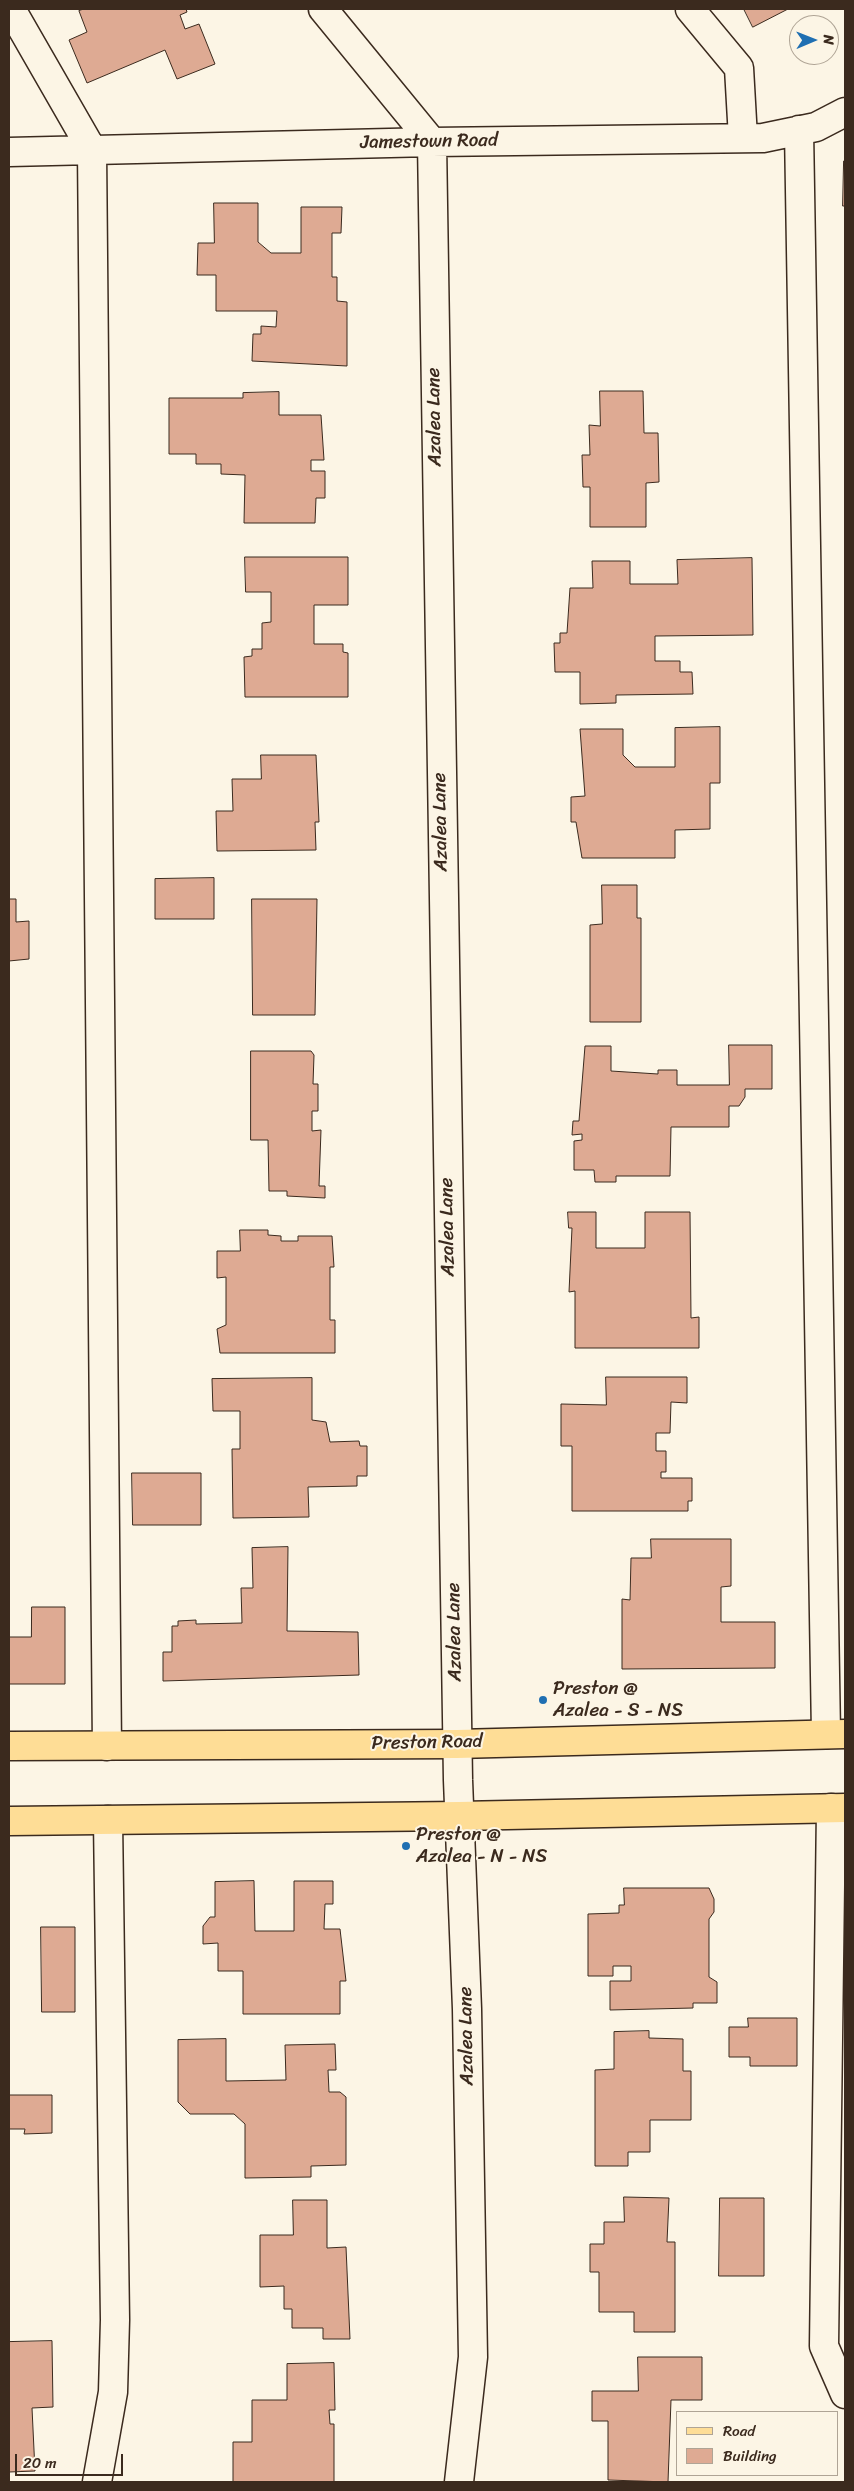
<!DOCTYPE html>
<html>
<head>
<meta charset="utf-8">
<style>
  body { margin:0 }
  #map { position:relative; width:854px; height:2491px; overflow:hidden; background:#fcf5e5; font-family:Sriracha,sans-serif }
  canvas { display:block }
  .frame { position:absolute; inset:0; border:10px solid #3b2a1e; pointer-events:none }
  .legend { position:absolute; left:676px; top:2411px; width:162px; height:65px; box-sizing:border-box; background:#fcf5e5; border:1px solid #afa495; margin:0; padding:6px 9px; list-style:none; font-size:15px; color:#3b2a1e }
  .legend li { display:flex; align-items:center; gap:10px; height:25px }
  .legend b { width:25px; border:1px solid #afa495 }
  .north { position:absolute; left:789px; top:15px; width:50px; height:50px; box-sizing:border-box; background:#fcf5e5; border:1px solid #afa495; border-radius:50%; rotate:89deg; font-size:14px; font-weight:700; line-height:20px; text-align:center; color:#3b2a1e }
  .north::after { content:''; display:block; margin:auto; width:18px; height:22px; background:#1f6fb2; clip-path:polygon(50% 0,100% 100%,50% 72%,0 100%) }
  .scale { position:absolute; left:15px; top:2454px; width:108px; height:22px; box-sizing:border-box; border:2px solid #3b2a1e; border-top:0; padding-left:6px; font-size:15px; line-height:18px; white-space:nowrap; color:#3b2a1e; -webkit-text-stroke:4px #fcf5e5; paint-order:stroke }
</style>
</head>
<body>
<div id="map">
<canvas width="854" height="2491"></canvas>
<div class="frame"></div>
<ul class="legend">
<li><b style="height:6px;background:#fedd96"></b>Road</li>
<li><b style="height:14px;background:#deaa93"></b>Building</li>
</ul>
<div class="north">N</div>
<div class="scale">20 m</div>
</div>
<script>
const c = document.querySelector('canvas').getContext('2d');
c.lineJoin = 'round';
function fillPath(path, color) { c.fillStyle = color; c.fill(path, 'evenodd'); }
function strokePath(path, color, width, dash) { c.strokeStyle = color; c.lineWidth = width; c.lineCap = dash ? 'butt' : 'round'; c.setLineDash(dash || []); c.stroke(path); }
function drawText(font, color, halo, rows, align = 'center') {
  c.font = font + ' Sriracha,sans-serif'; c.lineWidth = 4; c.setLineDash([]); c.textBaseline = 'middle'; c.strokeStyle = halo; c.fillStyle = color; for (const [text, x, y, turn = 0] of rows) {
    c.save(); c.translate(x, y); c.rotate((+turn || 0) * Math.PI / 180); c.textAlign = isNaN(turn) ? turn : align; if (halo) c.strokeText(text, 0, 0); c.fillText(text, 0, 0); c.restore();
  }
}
const building = new Path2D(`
  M84 9H186L187 12 180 15 185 29 199 24 215 64 177 79 165 50 87 83 69 40 87 32 79 11Z
  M744 9H788L753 27Z
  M844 161H845V206H843Z
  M214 203H258V242L271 253H301V207H342L341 233H332V277H337V301L347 302V366L252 361 253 334H261V326L276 327 277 311H216V275H197L198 243H214Z
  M600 391H643L644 433H658L659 482 646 483V527H590V487H583L582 455H590L589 425 600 426Z
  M279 392V415H321L324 460H311V471H325V498H316L315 523H244L245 475 221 474V464H196V454H169V398H243V393Z
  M245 557H348V605H314V644H343V652L348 653V697H245L244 657 252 656V649H262V623L271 622V592H246Z
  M752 558 753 635 655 636V661H680V672H692L693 694 616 695V703L580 704V672H555L554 643H560V633H567L570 588H593L592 561H630V584H678L677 560Z
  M720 727V783H710V829L675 830V858H582L576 822H571V797L585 796 580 729H623V755L635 767H675V728Z
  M261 755H316L319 822H315L316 850 217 851 216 811H233L232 779H261Z
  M214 878V919H155V879Z
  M602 885H637V918H641V1022H590V925L602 924Z
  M9 899H16V922L29 921V959L9 961Z
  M252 899H317L315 1015H253Z
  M729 1045H772V1089H745V1097L739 1106H729V1127H671L670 1176H616V1182H595L594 1170H574V1141L582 1140V1134L572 1135 573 1121H579L585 1046H611V1071L658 1074V1070H677V1085H729Z
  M251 1051H311L314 1055 313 1084H318V1111H312V1131L321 1130 319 1186H325V1198L287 1196V1191H269L268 1140H251Z
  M568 1212H596V1248H645V1212H690L691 1318 699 1317V1348H575V1291L569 1292 572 1228H569Z
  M240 1230H268V1235L281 1236V1241H298V1236H332L334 1267H330V1320H335V1353H220L217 1329 226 1325V1277L217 1278V1251H240Z
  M606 1377H687V1403L671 1402 670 1433H656V1451H666V1472H661V1478H692V1501H688V1511H572V1446H561V1404L606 1405Z
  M312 1378V1420L326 1422 330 1442 359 1441 360 1446H367V1476H357V1486L308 1487 309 1517 233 1518 232 1449H240V1411H213L212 1379Z
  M132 1473H201V1525H133Z
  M651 1539H731V1586L721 1587V1622H775V1668L622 1669V1599L630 1600 631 1558H651Z
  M288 1547 287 1631 358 1632 359 1675 163 1681V1652H172V1626H178V1621L196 1620V1624L242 1623 241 1588H253L252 1548Z
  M32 1607H65V1684H9V1637H31Z
  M254 1881 255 1931H294V1881H333V1904H325L324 1929H340L346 1981H340V2014H243V1971H218V1943L203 1944V1926L210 1917H215V1882Z
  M624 1888H709L714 1899V1912L709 1919V1977L717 1982V2003H693V2008L610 2010V1981H631V1966H613V1976H588V1914L619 1913V1905H624Z
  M41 1927H75V2012H42Z
  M748 2018H797V2066H750V2057H729V2027H748Z
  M649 2031V2038L683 2039V2071H691V2120H650V2152H628V2166H595V2070L614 2069V2032Z
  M226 2039V2081L286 2080 285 2045 335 2044 336 2070H328L329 2092H340L346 2097V2165L311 2166V2177L245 2178V2124L234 2114H190L178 2102V2040Z
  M9 2095H52V2133L24 2134 25 2129H9Z
  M624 2197 669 2198 667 2242H675V2332H634V2312H599V2272H590V2244H604V2222H624Z
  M720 2198H764V2276H719Z
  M293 2200H327V2248L346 2247 350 2339H323V2328H292V2309H284V2286L260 2287V2235H293Z
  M52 2341 53 2407 32 2408 35 2471 9 2472V2342Z
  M638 2357H702V2400H671L668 2482 608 2480V2421H592V2391H638Z
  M334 2363 335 2410H329L330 2424H334V2482H233V2442H252V2400H287V2364Z`);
fillPath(building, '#deaa93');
strokePath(building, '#3b2a1e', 1);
const minor = new Path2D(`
  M11 9 92 150 107 1746
  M323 9 432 142 458 1780 467 2009 473 2357 459 2482
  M690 9 739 68 743 138
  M799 130 826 1734
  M9 152 432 142 763 138 816 127 845 112
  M831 1808 824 2346 845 2394
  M97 2482 113 2392 115 2320 108 1820`);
const major = new Path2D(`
  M9 1746 457 1744 845 1734
  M9 1821 459 1816 845 1808`);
strokePath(minor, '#3b2a1e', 31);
strokePath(major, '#3b2a1e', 31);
strokePath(minor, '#fcf5e5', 28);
strokePath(major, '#fedd96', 28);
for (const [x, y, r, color] of [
  [543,1700,5,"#1f6fb2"],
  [406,1846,5,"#1f6fb2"]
]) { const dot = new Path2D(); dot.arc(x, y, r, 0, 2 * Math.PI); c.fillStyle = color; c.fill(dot); strokePath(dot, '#fcf5e5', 2); }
drawText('19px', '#3b2a1e', '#fcf5e5', [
  ["Jamestown Road",429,142,-1],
  ["Azalea Lane",435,417,-91],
  ["Azalea Lane",441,822,-91],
  ["Azalea Lane",448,1227,-91],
  ["Azalea Lane",455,1632,-91],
  ["Preston Road",427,1743,-1],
  ["Azalea Lane",467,2036,-91]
]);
drawText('19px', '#3b2a1e', '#fcf5e5', [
  ["Preston @",553,1689],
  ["Azalea - S - NS",553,1711],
  ["Preston @",416,1835],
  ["Azalea - N - NS",416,1857]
], 'left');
</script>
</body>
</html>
